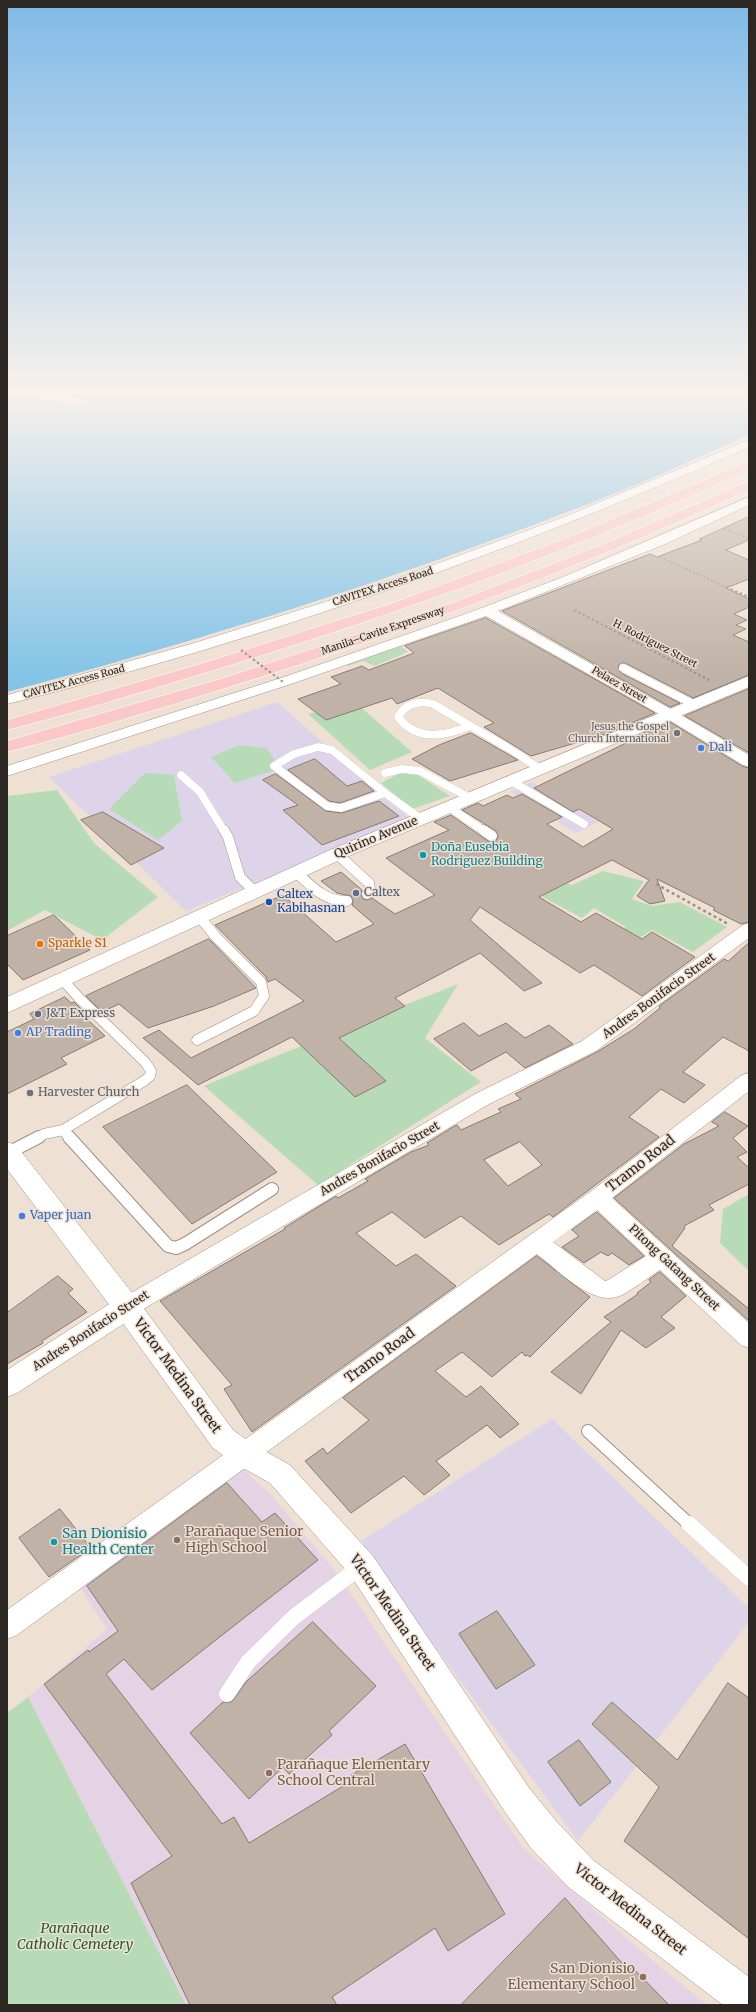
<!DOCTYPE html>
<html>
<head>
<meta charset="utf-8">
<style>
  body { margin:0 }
  #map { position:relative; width:756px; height:2012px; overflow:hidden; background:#efe0d4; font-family:Merriweather,serif }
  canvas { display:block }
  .frame { position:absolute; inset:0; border:8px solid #2c2722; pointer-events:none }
</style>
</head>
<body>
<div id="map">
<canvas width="756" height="2012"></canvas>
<div class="frame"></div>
</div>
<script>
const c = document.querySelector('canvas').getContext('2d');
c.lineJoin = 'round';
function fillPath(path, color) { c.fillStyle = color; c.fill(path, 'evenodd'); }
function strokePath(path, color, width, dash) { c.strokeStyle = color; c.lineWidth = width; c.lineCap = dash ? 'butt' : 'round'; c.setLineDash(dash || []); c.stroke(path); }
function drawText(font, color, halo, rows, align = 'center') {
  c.font = font + ' Merriweather,serif'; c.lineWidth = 3; c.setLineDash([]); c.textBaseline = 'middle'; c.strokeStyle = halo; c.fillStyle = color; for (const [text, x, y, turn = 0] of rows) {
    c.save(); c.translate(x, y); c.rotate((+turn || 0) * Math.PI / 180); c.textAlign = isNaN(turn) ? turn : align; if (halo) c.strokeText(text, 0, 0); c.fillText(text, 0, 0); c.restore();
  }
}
fillPath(new Path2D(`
  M277 702 411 820 186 911 49 777Z
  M532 782 598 822 576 833 510 792Z
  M552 1419 749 1608V1622L578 1841 394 1591 361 1541Z`), '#ddd4e9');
fillPath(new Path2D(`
  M238 1465 272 1496 336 1572 524 1849 638 1948 707 2005H186L28 1697 107 1629 77 1583Z`), '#e4d3e4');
fillPath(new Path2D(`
  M398 643 408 652 375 666 363 661 348 666 345 664Z
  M356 703 412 752 370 770 308 714Z
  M239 745 266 748 281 768 235 783 211 757Z
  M145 773 174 775 182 821 158 840 109 809Z
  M400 773 418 775 450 796 412 809 381 783Z
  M57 790 94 843 158 897 102 940 45 910 7 931V796Z
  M603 871 644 881 632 899 651 906 680 902 727 927 693 952 652 930 627 946 612 937 626 927 594 908 582 918 539 895 567 883 572 885Z
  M458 984 425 1038 481 1082 318 1185 204 1086 256 1064Z
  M749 1194V1271L720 1243 723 1209Z
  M28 1697 186 2005H7V1713Z`), '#b8dbb7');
fillPath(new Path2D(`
  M7 394H30L69 406 85 405 87 402 60 394H749V435C693 460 636 486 578 508 392 580 200 641 7 692Z`), '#84c4e7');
const building = new Path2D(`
  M749 517V540L726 550 749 560V579L726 588 749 599V607L734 614 747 620 736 625 746 629 733 635 749 642V675L693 698 625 663H621L618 666 621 673 680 703 670 707 502 611 650 554 657 557 702 540 700 539Z
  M486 618 655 713 606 734 531 756 484 727 494 723 438 688 397 704 392 698 326 720 298 699 341 684 331 677 362 666 369 670 414 653 405 646Z
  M749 689V753L685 716Z
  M670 722 742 766 749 768V922L741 924 713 910 715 908 657 879 665 901 650 904 637 896 649 880 612 860 539 897 581 922 596 913 642 939 652 932 695 957 642 996 594 965 580 973 480 907 470 920 542 983 524 991 480 953 395 998 405 1006 339 1038 386 1081 355 1097 292 1037 198 1085 143 1038 159 1030 191 1058 304 1001 275 979 268 982 266 977 215 925 283 895 336 942 374 924 352 905 353 901 351 896 337 893 321 881 341 872 362 890 361 894 363 899 367 900 372 898 395 914 435 895 386 858 449 830 434 822 451 815 488 841 495 842 498 837 496 831 462 810 478 803 483 806 507 795 513 798 522 794 562 817 547 824 583 847 613 829 579 809 573 812 534 788 634 739 633 738Z
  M471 733 518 760 450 781 412 759 439 745Z
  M315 759 347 786 362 781 374 791 340 803 329 801 288 770Z
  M276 774 326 811 342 813 379 801 399 816 322 845 283 810 298 805 263 780Z
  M103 812 164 848 131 865 81 820Z
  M54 915 90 950 23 980 7 964V936Z
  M209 939 256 988 214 1006 148 1028 119 1004 102 1012 86 996Z
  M749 943V1051L723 1037 683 1072 705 1085 684 1103 661 1089 629 1117 659 1137 553 1217 549 1214 499 1245 461 1216 425 1238 392 1212 356 1233 396 1266 416 1254 456 1286 252 1432 224 1389 232 1385 160 1301 285 1229 284 1228 336 1196 338 1198 368 1181 365 1179 411 1152 429 1145 427 1143 453 1127 457 1125 461 1130 501 1112 498 1109 521 1099 515 1094 597 1052 634 1029 660 1008 659 1006 724 959 728 961ZM520 1142 542 1165 508 1186 484 1160Z
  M65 997 71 1003 74 1002 90 1018 87 1019 105 1036 61 1058 67 1064 7 1094V1032L34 1019 30 1014Z
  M464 1023 479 1036 506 1023 525 1038 549 1025 573 1044 525 1068 506 1052 471 1071 434 1039Z
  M187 1085 277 1172 192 1224 103 1127Z
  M725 1112 748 1126 733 1138 747 1152 737 1157 749 1168V1184L709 1205 714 1210 684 1226 685 1228 672 1246 749 1309V1321L614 1198 684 1144 719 1126 712 1122Z
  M597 1212 644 1256 629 1265 612 1253 608 1256 601 1252 584 1263 562 1247 579 1236 572 1230Z
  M537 1256 590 1297 530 1357 527 1355 525 1356 522 1352 492 1377 462 1352 435 1371 466 1397 481 1386 519 1424 500 1438 487 1425 436 1461 450 1475 424 1495 404 1476 351 1513 305 1461 323 1448 327 1454 369 1420 343 1398Z
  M660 1272 686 1296 661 1317 675 1328 646 1348 621 1330 581 1394 551 1372 611 1322 604 1317 638 1294 637 1293 651 1282 649 1280Z
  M58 1276 73 1289 68 1293 87 1312 42 1341 43 1343 7 1364V1313Z
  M227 1483 262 1522 275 1513 318 1560 152 1690 124 1659 106 1674 222 1824 234 1817 249 1843 353 1780 351 1775 405 1744 505 1914 448 1951 435 1928 332 1997 337 2005H190L131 1883 172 1856 44 1684 88 1650 89 1652 118 1631 87 1586Z
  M60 1509 91 1548 49 1577 19 1538Z
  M497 1611 535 1665 496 1689 459 1634Z
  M313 1622 376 1686 329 1731 332 1735 289 1774 283 1767 249 1799 190 1733 223 1702H231L234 1699 246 1682Z
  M728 1683 749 1698V1939L624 1841 659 1787 592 1724 612 1702 677 1760Z
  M579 1740 611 1782 580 1806 548 1762Z
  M565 1898 629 1971 632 1967 669 2005H461Z`);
fillPath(building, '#c0b2a6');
strokePath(building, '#887a6f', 1);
const serviceFar3 = new Path2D(`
  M623 668 695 705
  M470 726C445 736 417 742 398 717 405 704 419 700 433 704L510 749 540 769
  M318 747 332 750 385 793 341 808 327 806 274 766 294 754Z
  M385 773 402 769 420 771 470 798
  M181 775 200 792 224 831
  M511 781 584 824
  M385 793 421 819
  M449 807 484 831`);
const serviceFar2 = new Path2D(`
  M224 830 228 837 240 877 254 891
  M483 830 492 836
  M337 854 369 883 370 889 367 894
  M296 872C311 886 325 902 347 901
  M197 1040 254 1011 264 996 261 982 216 937 199 916
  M63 1130 70 1138
  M37 1138 44 1134 63 1130 144 1081 150 1076 151 1071 145 1062 79 998 63 980`);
const serviceFar1 = new Path2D(`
  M69 1137 168 1246 176 1248 185 1244 272 1189
  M8 1153 39 1137
  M588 1431 690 1525`);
const service = new Path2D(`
  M689 1524 749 1578
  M227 1694 248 1662 294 1617 360 1567`);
const minor = new Path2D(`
  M749 440V447C509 553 261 641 7 704V695L191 644 379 585 564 517Z
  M749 497V505L663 545 498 611 676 712 749 755V767L743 765 666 718 486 616 294 683 7 776V766L284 677 471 612 563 577Z
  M749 923V938L596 1051 489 1104 135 1314 127 1316 119 1314 115 1307 119 1300 475 1094 582 1041 743 925Z
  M749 1073V1091L612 1198 749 1323V1348L741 1345 660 1270C648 1278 635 1288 622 1295 594 1309 558 1270 537 1254L17 1635 7 1639V1610L590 1192 742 1075ZM597 1210 646 1256 608 1280 605 1281 553 1242Z`);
const tertiary = new Path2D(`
  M127 1296 137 1299 140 1307 137 1315 17 1393 7 1397V1370L117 1299Z`);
const secondary = new Path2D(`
  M749 676V687L344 858 7 1013V997L330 850Z
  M7 1142 16 1145 137 1299 233 1430 254 1445 290 1465 373 1556 529 1788 557 1822 593 1860 749 1977V2005H723L567 1886 531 1848 505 1812 351 1576 270 1483 234 1463 213 1448 117 1315 7 1169Z`);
const motorway = new Path2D(`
  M749 461V470C564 555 373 623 178 681 121 698 64 716 7 730V720L197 665 390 604 575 535Z
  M749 481V490C570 573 386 639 197 697 134 716 71 736 7 752V741L227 677 452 603 599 546Z`);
strokePath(serviceFar3, '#9e9085', 8);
strokePath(serviceFar2, '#9e9085', 11);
strokePath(serviceFar1, '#9e9085', 14);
strokePath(service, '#9e9085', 16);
strokePath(minor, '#9e9085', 1);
strokePath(tertiary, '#9e9085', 1);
strokePath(secondary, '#9e9085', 1);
strokePath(motorway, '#fff', 1);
strokePath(new Path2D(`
  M724 529 749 539
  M660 557 728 588`), '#9c9188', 1.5, [2, 2]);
strokePath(new Path2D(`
  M726 587 749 597
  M574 610 711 681`), '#9c9188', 2, [2.5, 2.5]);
strokePath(new Path2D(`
  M656 884 728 924`), '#9c9188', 2.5, [3, 3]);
strokePath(serviceFar3, '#fff', 8);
strokePath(serviceFar2, '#fff', 10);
strokePath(serviceFar1, '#fff', 12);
strokePath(service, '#fff', 16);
fillPath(minor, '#fff');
fillPath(tertiary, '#fff');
fillPath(secondary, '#fff');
fillPath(motorway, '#fbc8c8');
strokePath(new Path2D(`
  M241 650 283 682`), '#9c9188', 2, [2.5, 2.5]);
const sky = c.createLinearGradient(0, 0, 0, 676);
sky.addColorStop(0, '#80bae8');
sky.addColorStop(0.58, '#f8f1ec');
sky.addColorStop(1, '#f8f1ec00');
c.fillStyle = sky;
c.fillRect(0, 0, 756, 676);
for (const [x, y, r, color] of [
  [677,733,4,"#6b7280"],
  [701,748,4,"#3f7fe0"],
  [423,855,4,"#0f9aa8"],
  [356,893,4,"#5c6f8a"],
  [269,902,4,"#1a4fb4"],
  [40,944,4,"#e8710a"],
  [38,1014,4,"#5c6f8a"],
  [18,1033,4,"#3f7fe0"],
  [30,1093,4,"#6b7280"],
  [22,1216,4,"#3f7fe0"],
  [177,1540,4,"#8d6e63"],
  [54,1542,4,"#0f9aa8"],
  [269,1773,4,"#8d6e63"],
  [643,1977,4,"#8d6e63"]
]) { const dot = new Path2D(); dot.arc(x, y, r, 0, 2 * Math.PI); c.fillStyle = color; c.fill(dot); strokePath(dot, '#efe0d4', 1.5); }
drawText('10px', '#2c2722', '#efe0d4', [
  ["CAVITEX Access Road",383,587,-18],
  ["Manila–Cavite Expressway",383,631,-19],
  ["H. Rodriguez Street",655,644,27],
  ["CAVITEX Access Road",74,682,-15],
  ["Pelaez Street",619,685,30]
]);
drawText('10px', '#5b616d', '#efe0d4', [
  ["Jesus the Gospel",669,727],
  ["Church International",669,739]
], 'right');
drawText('12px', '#366cbe', '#efe0d4', [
  ["Dali",709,748],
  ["AP Trading",26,1033],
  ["Vaper juan",30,1216]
], 'left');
drawText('12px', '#2c2722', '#efe0d4', [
  ["Quirino Avenue",376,838,-23],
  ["Andres Bonifacio Street",659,996,-36],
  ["Andres Bonifacio Street",380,1159,-30],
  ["Pitong Gatang Street",674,1268,43],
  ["Andres Bonifacio Street",91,1331,-33]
]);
drawText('12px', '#0d838f', '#efe0d4', [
  ["Doña Eusebia",431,848],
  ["Rodriguez Building",431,862]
], 'left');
drawText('12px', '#4e5e75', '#efe0d4', [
  ["Caltex",364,893],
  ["J&T Express",46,1014]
], 'left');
drawText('12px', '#164399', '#efe0d4', [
  ["Caltex",277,895],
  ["Kabihasnan",277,909]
], 'left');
drawText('12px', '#c56008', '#efe0d4', [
  ["Sparkle S1",48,944]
], 'left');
drawText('12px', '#5b616d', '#efe0d4', [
  ["Harvester Church",38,1093]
], 'left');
drawText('14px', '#2c2722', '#efe0d4', [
  ["Tramo Road",641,1164,-38],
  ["Tramo Road",380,1356,-36],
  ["Victor Medina Street",177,1376,54],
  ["Victor Medina Street",392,1613,55],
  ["Victor Medina Street",630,1910,38]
]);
drawText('14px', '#785e54', '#efe0d4', [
  ["Parañaque Senior",185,1532],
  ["High School",185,1548],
  ["Parañaque Elementary",277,1765],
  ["School Central",277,1781],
  ["San Dionisio",635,1969,"right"],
  ["Elementary School",635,1985,"right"]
], 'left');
drawText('14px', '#0d838f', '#efe0d4', [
  ["San Dionisio",62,1534],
  ["Health Center",62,1550]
], 'left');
drawText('italic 14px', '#226025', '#efe0d4', [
  ["Parañaque",75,1929],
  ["Catholic Cemetery",75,1945]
]);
</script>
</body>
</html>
